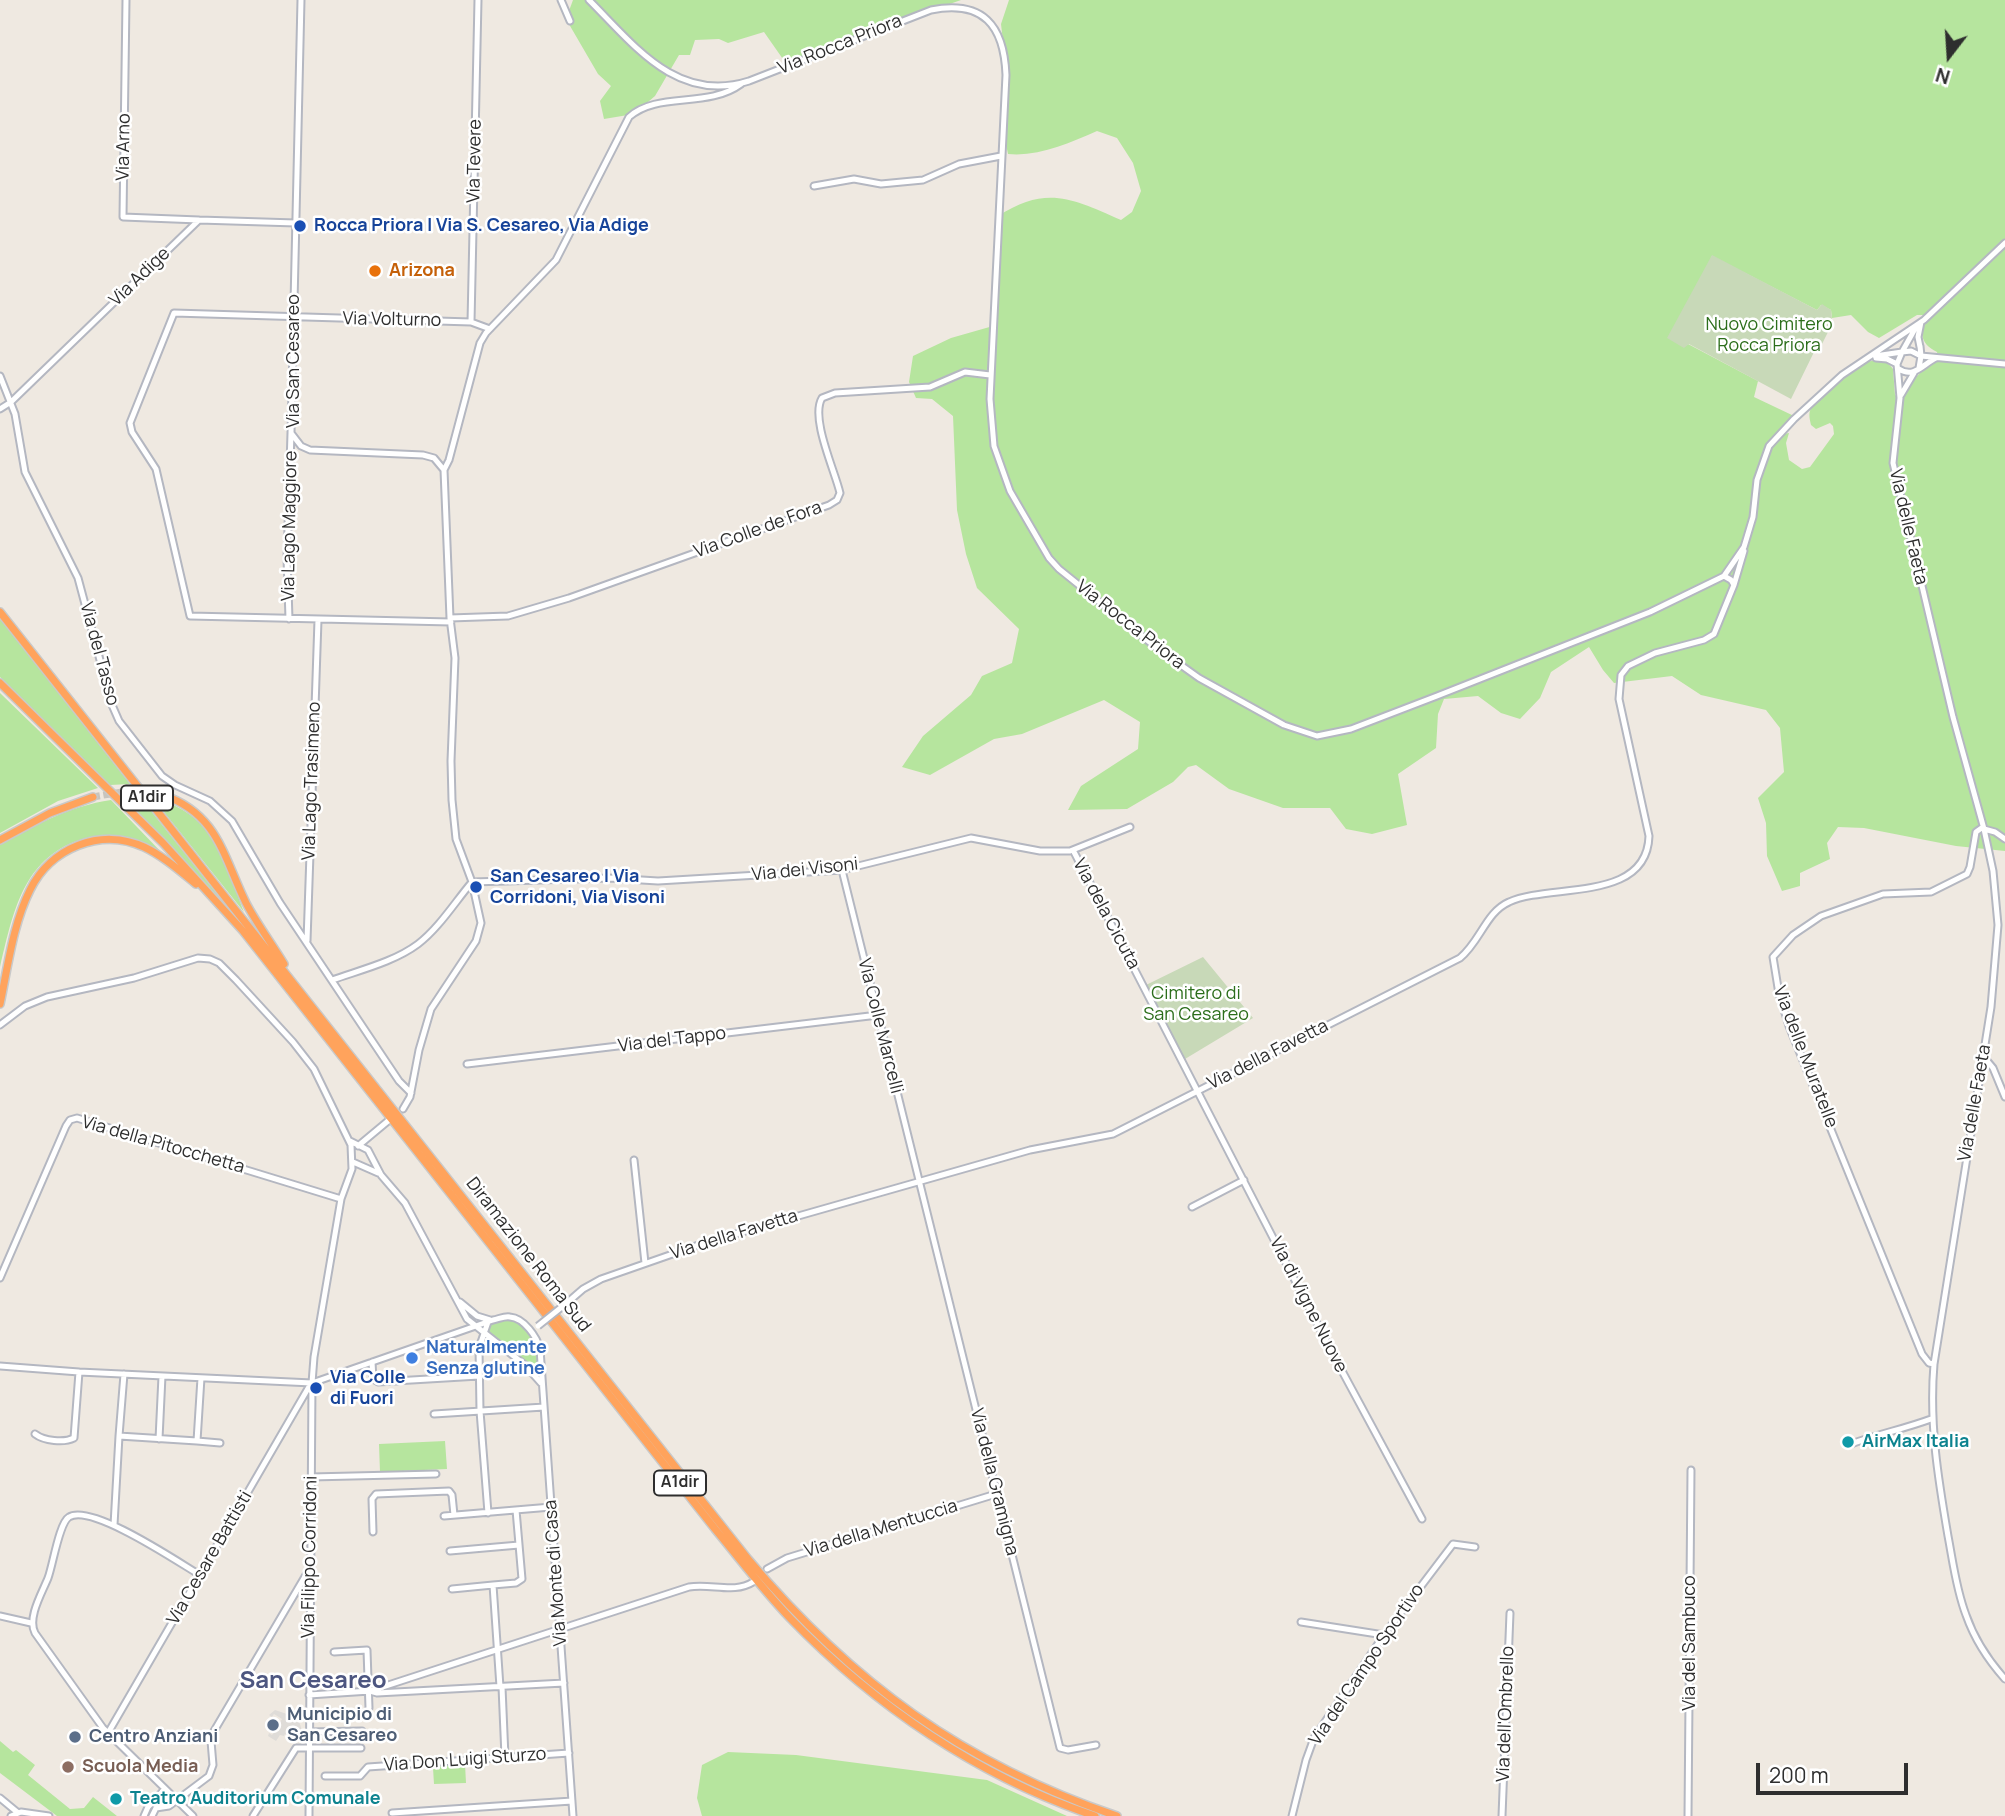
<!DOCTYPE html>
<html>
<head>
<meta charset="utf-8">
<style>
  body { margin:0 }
  #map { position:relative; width:2005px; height:1816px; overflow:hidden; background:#efe9e1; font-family:Manrope,sans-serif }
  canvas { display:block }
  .north { position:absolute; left:1914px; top:21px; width:70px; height:70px; -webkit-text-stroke:5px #fff; paint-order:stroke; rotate:197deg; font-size:19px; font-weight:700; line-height:28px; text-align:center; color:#2e2e2e }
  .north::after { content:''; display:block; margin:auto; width:24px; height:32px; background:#2e2e2e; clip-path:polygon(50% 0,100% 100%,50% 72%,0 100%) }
  .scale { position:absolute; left:1756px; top:1763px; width:152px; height:32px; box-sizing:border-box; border:4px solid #2e2e2e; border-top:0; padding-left:9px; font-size:21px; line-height:24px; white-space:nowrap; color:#2e2e2e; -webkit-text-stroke:5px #fff; paint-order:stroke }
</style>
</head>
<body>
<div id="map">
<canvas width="2005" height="1816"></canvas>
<div class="north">N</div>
<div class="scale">200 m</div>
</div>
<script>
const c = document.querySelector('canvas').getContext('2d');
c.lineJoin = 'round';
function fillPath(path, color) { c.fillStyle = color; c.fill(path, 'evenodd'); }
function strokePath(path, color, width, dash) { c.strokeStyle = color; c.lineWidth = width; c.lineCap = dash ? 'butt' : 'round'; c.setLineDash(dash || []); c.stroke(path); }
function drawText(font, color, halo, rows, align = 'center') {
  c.font = font + ' Manrope,sans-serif'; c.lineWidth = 5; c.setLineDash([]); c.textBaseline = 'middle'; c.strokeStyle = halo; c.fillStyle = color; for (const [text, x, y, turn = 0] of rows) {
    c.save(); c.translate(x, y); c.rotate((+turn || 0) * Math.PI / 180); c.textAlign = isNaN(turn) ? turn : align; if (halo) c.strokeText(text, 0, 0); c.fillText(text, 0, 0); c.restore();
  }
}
fillPath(new Path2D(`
  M573 0H961L785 62 764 32 728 43 719 39 695 40 690 55H679L655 96 634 114 604 119 600 101 611 86 598 74 566 19Z
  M1009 0H2005V851L1956 846 1864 828 1838 827 1827 843 1830 859 1800 873V886L1782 891 1767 856 1766 823 1758 798 1784 772 1780 728 1766 710 1701 695 1672 676 1614 683 1603 670 1589 647 1551 672 1540 698 1520 719 1501 713 1478 696 1444 699 1438 714 1436 748 1398 774 1407 825 1372 834 1346 829 1330 808H1283L1229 789 1196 765 1188 767 1173 782 1127 809 1068 810 1081 786 1138 749 1140 722 1104 700 1022 734 994 739 930 775 902 767 923 736 971 695 982 676 1012 663 1019 629 977 588 966 554 957 510 953 416 932 399 916 398 909 382 913 356 951 338 993 326 998 216C1046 185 1072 198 1121 220L1132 212 1141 191 1133 163 1117 138 1097 131C1069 143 1039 157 1008 154L1002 125 1006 67 1001 24ZM1712 256 1817 310 1821 305 1831 310 1832 318 1851 315 1868 332 1879 338 1917 315H1924C1921 333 1919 343 1937 352L1939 361C1920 368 1911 382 1903 400L1895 395 1893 369C1875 344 1841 379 1827 392 1822 397 1814 402 1811 408 1808 414 1810 420 1811 425L1816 429 1830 423 1833 426 1834 434 1810 467 1802 469 1789 460 1786 443 1789 433 1778 435 1794 416 1754 397 1758 381 1688 344Z
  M0 618 130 784 110 785 0 677Z
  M0 693 98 788 58 801 0 833Z
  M139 796 242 925 125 798Z
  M152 797C216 816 223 856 244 912Z
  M111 800 163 854C150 848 136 840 122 837 106 834 90 836 74 842 21 863 12 918 0 967V844C35 825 70 806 111 800Z
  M506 1318C531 1322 538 1348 539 1370L527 1363 489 1334V1323Z
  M445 1441 447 1469 380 1472 379 1444Z
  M0 1741 13 1752 16 1750 35 1765 28 1775 70 1809 84 1808 93 1797 117 1816H57L0 1773Z
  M728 1752 796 1755 987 1780 1067 1816H702L697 1798 702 1765Z
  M465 1764 466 1783 434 1784 433 1768 438 1767 439 1765Z`), '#b6e59e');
fillPath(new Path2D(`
  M1712 255 1817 310 1822 304 1831 310 1833 328 1828 332 1819 350H1815L1791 399 1689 344 1684 348 1667 338Z
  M1203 957 1253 1018 1185 1059 1146 985Z`), '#c8d9b8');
fillPath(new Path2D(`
  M275 1710 290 1715 299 1721 302 1731 298 1741 285 1734 284 1736 280 1735 276 1741 268 1736 269 1733 272 1735 282 1719 274 1714 272 1717 269 1715Z`), '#dfdcd8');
strokePath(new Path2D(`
  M93 797 127 791 163 795`), '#c8c4bd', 7, [7, 3.5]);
const minor = new Path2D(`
  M126 0 123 217 199 220
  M301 0 291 433 301 446 310 450 423 455 434 458 444 470 450 618 455 658 451 761 452 800 456 839 472 882 481 923 476 941 431 1009 419 1050 410 1097 403 1109
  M561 0 570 21
  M589 0C634 45 677 104 749 81L931 10C983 0 1004 25 1006 75L990 399 994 446 1010 491 1049 558 1059 569 1157 648 1199 678 1284 725 1317 736 1351 729 1437 696 1650 612 1724 576 1744 547 1753 517 1757 480 1769 446 1794 419 1842 375 1924 320 2005 243
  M814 186 854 179 881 184 923 180 959 164 1001 156
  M471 322 478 0
  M1920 346 1921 356 2005 364
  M1920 347 1918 337 1921 322
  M1875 356 1902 352 1916 327
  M1876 358 1887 359 1897 364
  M1919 368 1921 356 1911 351 1902 352 1897 364 1900 398 1893 463 1953 717 1984 829 1993 871 1998 925 1991 1007 1934 1364C1929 1423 1938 1478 1948 1536 1953 1562 1956 1589 1966 1615 1974 1638 1988 1660 2005 1679
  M1899 369C1914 379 1923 364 1936 358
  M0 376 15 414 25 472 78 578 112 705 119 721 162 776 175 785 210 801 232 821 280 903 399 1081 411 1093
  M1901 395 1914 373
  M0 409 11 402 199 220 296 223
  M444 470 449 460 480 343 486 333 556 260 629 117C658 91 707 109 741 84
  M1734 585 1744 551
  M450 618 508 616 569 598 829 505 837 500 840 493C835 471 810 418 822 398L835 393 930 387 965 372 990 375
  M289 619 287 558 291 433
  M451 622 190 616 156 469 132 432 130 423 174 313 471 322 490 329
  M1984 829 1995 832 2005 839
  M1073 850 1335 1358 1422 1519
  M842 870 1060 1748 1068 1750 1096 1745
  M472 882 609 878 658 881 842 870 971 838 1040 851H1070L1130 827
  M307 941 318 620
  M332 980C360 970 394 962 418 944 439 928 455 902 472 882
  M0 1025 25 1006 47 997 134 978 198 958 210 959 219 963 236 980 293 1042 314 1069 351 1145 352 1169 341 1199 314 1357 312 1383 309 1816
  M1983 1056 1993 1068 2005 1097
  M467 1064 878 1015
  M350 1141 368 1150 381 1175 405 1203 467 1319 525 1365 541 1383
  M358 1146 388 1121
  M634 1160 645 1263
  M353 1162 378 1173
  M1192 1207 1244 1180
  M0 1278 66 1126 70 1120 77 1118 341 1199
  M460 1302 477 1316 490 1320
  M568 1302 583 1289 601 1279 707 1242 1030 1150 1113 1134 1460 958C1480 942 1486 912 1509 902 1550 883 1647 903 1649 836L1619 699 1621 675 1628 666 1655 653 1704 640 1714 634 1734 585 1731 580 1724 576
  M488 1322 479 1348 480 1411 488 1513
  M372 1362 373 1379 378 1382 479 1376
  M1934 1364 1929 1363 1922 1354 1789 1026 1779 994 1773 957 1793 935 1821 916 1883 894 1931 892 1967 874 1970 867 1976 832 1983 827
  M0 1366 79 1372 312 1383 493 1320C499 1319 504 1316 510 1317 524 1318 537 1337 540 1349L573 1816
  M124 1374 119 1436 197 1441
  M201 1378 197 1441 220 1443
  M434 1414 544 1407
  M35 1434C44 1441 64 1443 74 1438L79 1372
  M159 1439 162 1376
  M1851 1444C1878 1434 1904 1429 1931 1419
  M311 1477 436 1474
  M444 1516 551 1507
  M114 1525 119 1436
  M373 1532 372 1499 376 1494 449 1491 452 1495 454 1515
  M450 1551 519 1545
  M767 1569 787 1558 996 1494
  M452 1589 493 1585
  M0 1616 31 1623
  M1301 1622 1384 1635
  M334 1652 367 1650 369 1708
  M500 1687 493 1585 516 1583 522 1579 516 1510
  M502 1687 505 1757
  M370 1691 377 1693 564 1683
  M309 1695 370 1691 689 1587C710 1583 735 1594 753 1582
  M308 1732 362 1731
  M108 1733 310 1385
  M325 1776H360L368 1767 569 1753
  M0 1798 17 1812
  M392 1813 572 1801
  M11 1816 21 1812 49 1816
  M144 1816 148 1807 165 1789
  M152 1816 156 1808 169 1806 209 1776 213 1765 211 1741 214 1731 310 1568
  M193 1816 103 1728 35 1633C27 1618 42 1593 48 1578 53 1565 59 1523 69 1517 91 1503 178 1562 200 1575
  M253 1816 296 1748H361
  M1292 1816 1306 1760 1314 1738 1384 1635 1453 1544 1475 1547
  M1502 1816 1510 1613
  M1688 1816 1691 1470`);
const highway = new Path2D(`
  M0 612 748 1559C852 1683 964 1764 1117 1816
  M0 683 163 843 243 931 715 1529C740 1559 763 1590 790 1618 875 1706 979 1777 1095 1816
  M163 795C218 814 223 856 246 903 257 924 272 944 284 964
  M0 840 50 813 93 797
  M0 1004C8 966 13 924 30 890 50 848 101 827 144 847 163 856 180 871 196 884`);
strokePath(minor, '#b4b7c1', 9);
strokePath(highway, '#c9c9c9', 10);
strokePath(minor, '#fff', 5);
strokePath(highway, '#ffa35c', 7);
const minorBridge = new Path2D(`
  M538 1326 568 1302`);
strokePath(minorBridge, '#b4b7c1', 9, []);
strokePath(minorBridge, '#fff', 5);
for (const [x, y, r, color] of [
  [300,226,7,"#1a4fb4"],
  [375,271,7,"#e8710a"],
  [476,887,7,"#1a4fb4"],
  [412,1358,7,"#3f7fe0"],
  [316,1388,7,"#1a4fb4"],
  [1848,1442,7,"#0f9aa8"],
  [273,1725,7,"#5c6f8a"],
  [75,1737,7,"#5c6f8a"],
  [68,1767,7,"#8d6e63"],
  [116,1799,7,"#0f9aa8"]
]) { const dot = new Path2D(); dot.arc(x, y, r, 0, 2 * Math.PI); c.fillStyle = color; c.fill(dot); strokePath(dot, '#fff', 2.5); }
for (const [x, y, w] of [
  [147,798,52],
  [680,1483,52]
]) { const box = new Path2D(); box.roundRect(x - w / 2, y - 12.5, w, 25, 5); c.fillStyle = '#fff'; c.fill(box); strokePath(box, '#2e2e2e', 2); }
drawText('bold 16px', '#2e2e2e', null, [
  ["A1dir",147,798],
  ["A1dir",680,1483]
]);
drawText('18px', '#2e2e2e', '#fff', [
  ["Via Rocca Priora",840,45,-22],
  ["Via Arno",124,147,-89],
  ["Via Tevere",475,161,-89],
  ["Via Adige",140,277,-44],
  ["Via Volturno",392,320,1],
  ["Via San Cesareo",294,361,-90],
  ["Via Lago Maggiore",290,526,-89],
  ["Via delle Faeta",1908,527,77],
  ["Via Colle de Fora",758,530,-20],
  ["Via Rocca Priora",1130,625,38],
  ["Via del Tasso",99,654,75],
  ["Via Lago Trasimeno",312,781,-88],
  ["Via dei Visoni",805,870,-6],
  ["Via dela Cicuta",1106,914,62],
  ["Via Colle Marcelli",880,1026,76],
  ["Via del Tappo",672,1040,-7],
  ["Via della Favetta",1268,1055,-27],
  ["Via delle Muratelle",1805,1057,69],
  ["Via delle Faeta",1975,1103,-80],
  ["Via della Pitocchetta",163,1145,16],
  ["Via della Favetta",734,1235,-17],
  ["Diramazione Roma Sud",528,1255,52],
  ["Via di Vigne Nuove",1308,1305,63],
  ["Via della Gramigna",994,1482,76],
  ["Via della Mentuccia",881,1529,-17],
  ["Via Filippo Corridoni",310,1557,-89],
  ["Via Cesare Battisti",210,1558,-60],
  ["Via Monte di Casa",556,1573,-94],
  ["Via del Sambuco",1690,1643,-90],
  ["Via del Campo Sportivo",1367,1665,-56],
  ["Via dell'Ombrello",1506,1714,-88],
  ["Via Don Luigi Sturzo",465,1760,-4]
]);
drawText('bold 18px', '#164399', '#fff', [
  ["Rocca Priora | Via S. Cesareo, Via Adige",314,226],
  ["San Cesareo | Via",490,877],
  ["Corridoni, Via Visoni",490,898],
  ["Via Colle",330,1378],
  ["di Fuori",330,1399]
], 'left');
drawText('bold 18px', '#c56008', '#fff', [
  ["Arizona",389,271]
], 'left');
drawText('18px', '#2c6e1b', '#fff', [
  ["Nuovo Cimitero",1769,325],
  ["Rocca Priora",1769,346],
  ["Cimitero di",1196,994],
  ["San Cesareo",1196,1015]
]);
drawText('bold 18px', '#366cbe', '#fff', [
  ["Naturalmente",426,1348],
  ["Senza glutine",426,1369]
], 'left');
drawText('bold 18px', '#0d838f', '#fff', [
  ["AirMax Italia",1862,1442],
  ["Teatro Auditorium Comunale",130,1799]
], 'left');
drawText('bold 18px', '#4e5e75', '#fff', [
  ["Municipio di",287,1715],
  ["San Cesareo",287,1736],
  ["Centro Anziani",89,1737]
], 'left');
drawText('bold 18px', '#785e54', '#fff', [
  ["Scuola Media",82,1767]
], 'left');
drawText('bold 24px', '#4d5680', '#fff', [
  ["San Cesareo",313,1681]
]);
</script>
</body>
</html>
